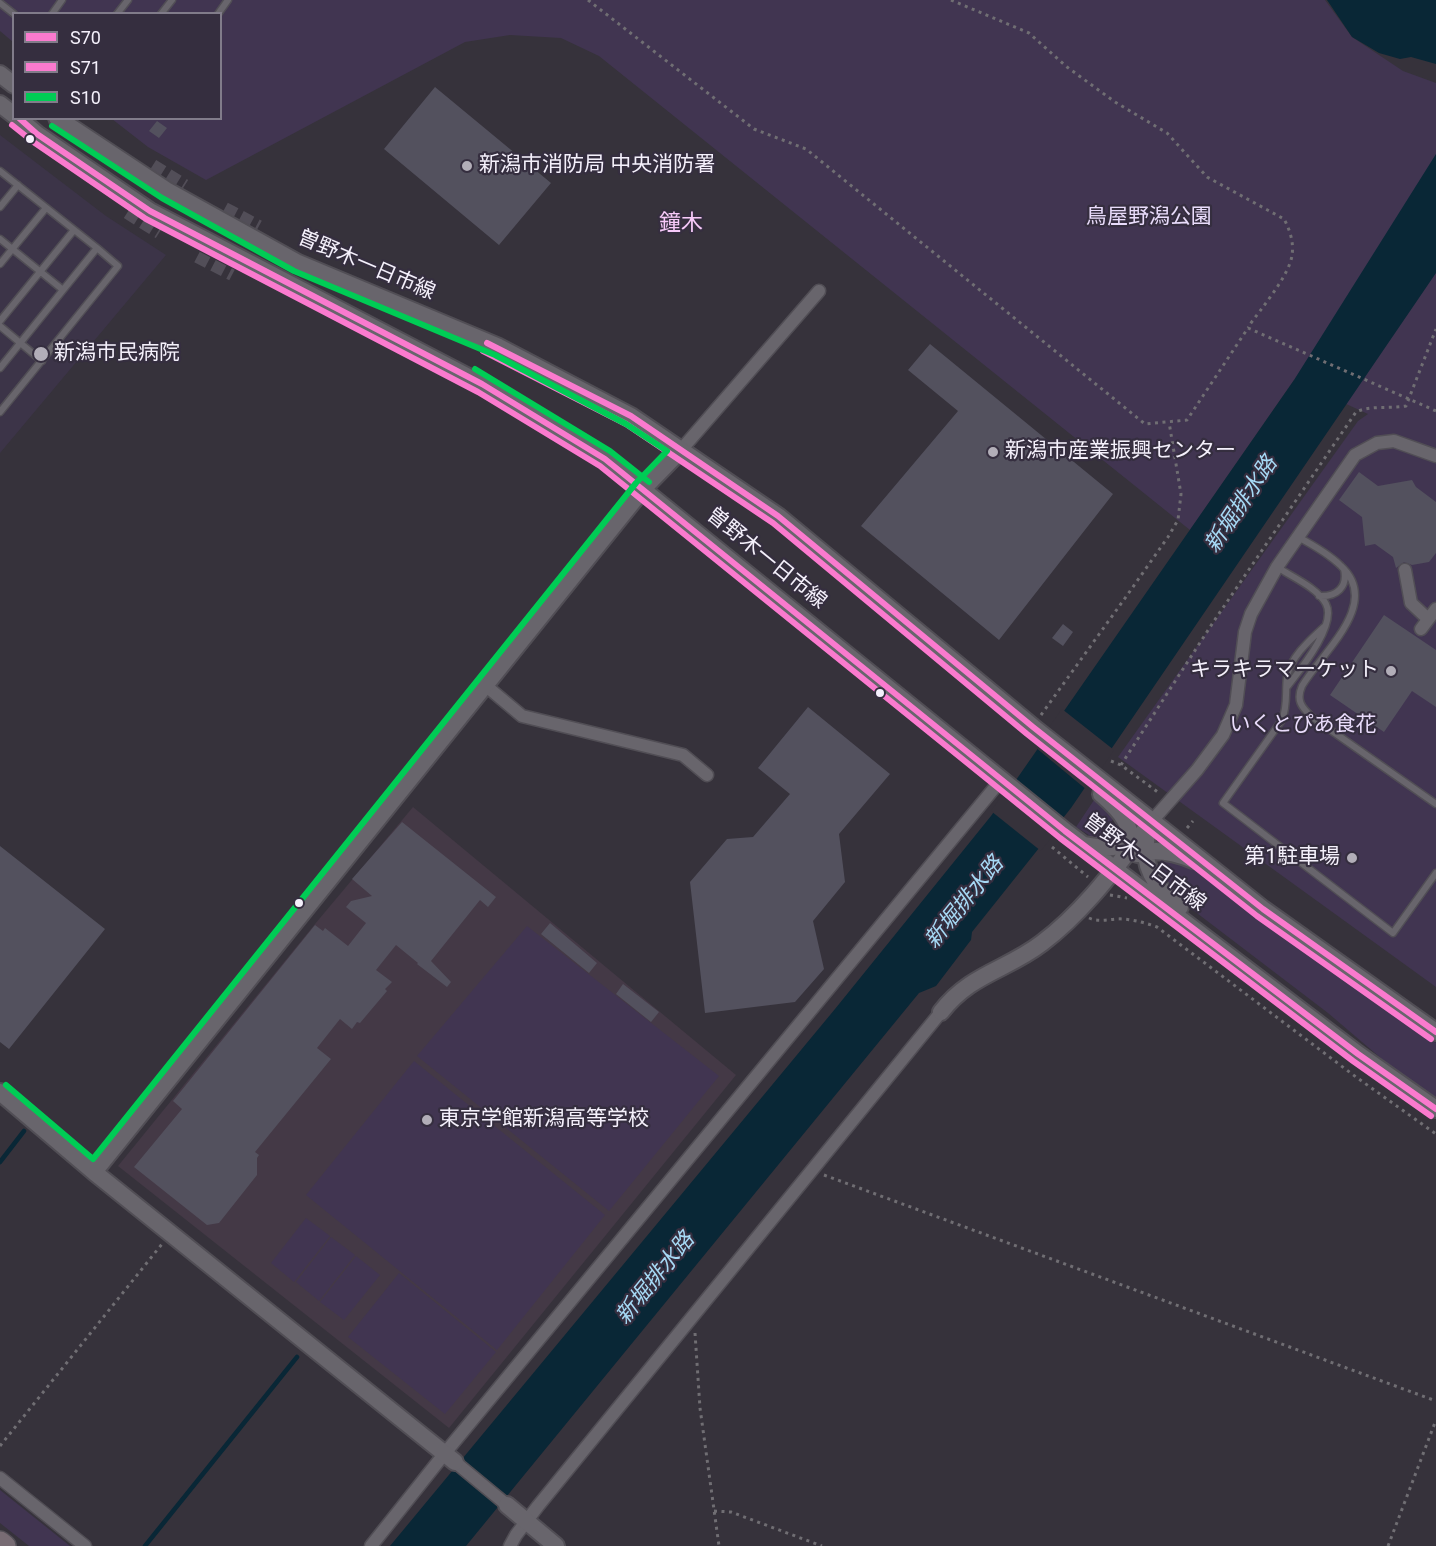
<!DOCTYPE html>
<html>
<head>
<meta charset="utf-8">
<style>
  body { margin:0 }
  #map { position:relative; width:1436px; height:1546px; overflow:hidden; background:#36323b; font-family:Roboto,sans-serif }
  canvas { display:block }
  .legend { position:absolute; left:12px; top:12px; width:210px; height:108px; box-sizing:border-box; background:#352e3f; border:2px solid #817c8a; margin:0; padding:8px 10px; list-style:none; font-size:18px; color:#f4f0fb }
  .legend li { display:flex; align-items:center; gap:12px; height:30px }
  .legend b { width:30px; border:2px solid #817c8a }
</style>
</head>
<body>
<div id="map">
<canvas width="1436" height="1546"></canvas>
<ul class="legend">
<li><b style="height:8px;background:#fa7ace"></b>S70</li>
<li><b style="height:8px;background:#fa7ace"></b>S71</li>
<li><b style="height:8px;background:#0c5"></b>S10</li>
</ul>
</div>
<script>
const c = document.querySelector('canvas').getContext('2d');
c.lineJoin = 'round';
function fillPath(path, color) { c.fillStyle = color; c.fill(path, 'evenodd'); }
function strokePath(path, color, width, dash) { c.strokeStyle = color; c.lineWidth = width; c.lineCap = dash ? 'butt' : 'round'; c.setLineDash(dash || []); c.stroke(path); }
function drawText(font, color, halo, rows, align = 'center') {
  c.font = font + ' Roboto,"Noto Sans JP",sans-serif'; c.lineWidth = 4.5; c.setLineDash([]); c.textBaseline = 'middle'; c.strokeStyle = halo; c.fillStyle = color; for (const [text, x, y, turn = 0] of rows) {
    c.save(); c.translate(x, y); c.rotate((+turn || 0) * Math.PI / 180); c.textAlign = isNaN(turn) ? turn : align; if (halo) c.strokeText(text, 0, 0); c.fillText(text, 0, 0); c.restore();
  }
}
fillPath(new Path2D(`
  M0 135 106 216 166 255 0 453Z`), '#3c3448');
fillPath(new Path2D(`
  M413 807 736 1075 449 1428 118 1166 315 924Z`), '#443946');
fillPath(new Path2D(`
  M0 0H1325L1352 37 1403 71 1436 83V987L1118 757 1358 421 1368 414 1294 380 1190 530 599 56 561 38 510 35 465 42 206 180 148 147 112 119 220 118V14H14L13 42 0 31Z
  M1096 797 1115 817 1097 840 1076 827Z
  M1166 857 1202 871 1436 1043V1100L1396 1071 1328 1013 1185 904 1175 894 1156 870Z
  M527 926 719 1076 609 1211 417 1056Z
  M414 1061 605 1215 497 1350 306 1195Z
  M306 1218 330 1236 294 1282 271 1263Z
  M331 1237 355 1255 319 1301 296 1282Z
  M356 1256 380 1275 344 1320 320 1302Z
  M399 1273 496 1352 445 1414 348 1337Z
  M0 1490 70 1546H29L0 1523Z`), '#413551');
fillPath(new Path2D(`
  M1327 0H1436V64L1411 57 1400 59 1379 53 1352 37Z
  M1436 154V273L1071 808 972 932 971 940 936 986 919 993 466 1546H390L835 1009 991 816 1294 380Z`), '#092736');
fillPath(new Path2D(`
  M1062 709 1114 750 1087 790 1035 747Z
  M1013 779 1065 820 1041 851 991 811Z`), '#36323b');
strokePath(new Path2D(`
  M0 1162 24 1131
  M145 1546 297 1357`), '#092736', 4.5);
fillPath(new Path2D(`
  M435 87 551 183 499 245 384 149Z
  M157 121 167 128 159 138 149 131Z
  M930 344 1113 494 999 640 861 526 958 411 908 370Z
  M1359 472 1378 486 1412 480 1416 487 1436 502V553L1429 562 1412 565 1404 562 1396 568 1393 557 1375 544 1365 546 1362 517 1339 500Z
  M1384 615 1436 650V707L1412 691 1384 732 1330 695Z
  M1063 624 1073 632 1063 646 1052 638Z
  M808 707 890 774 839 834 845 882 813 921 824 969 795 1002 705 1013 690 882 727 839 753 837 790 794 758 768Z
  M402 822 496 897 488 907 480 900 431 961 451 982 447 987 417 964 418 963 396 945 376 970 392 982 385 989 387 991 360 1023 357 1022 352 1029 340 1019 317 1048 331 1059 255 1152 259 1155 257 1158V1175L219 1223 207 1225 134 1167 182 1109 173 1101 315 925 323 931 325 928 348 946 366 923 346 907 351 901 372 896 352 879Z
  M0 846 105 929 9 1049 0 1042Z
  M550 923 597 963 589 973 541 934Z
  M623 984 659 1012 651 1022 616 994Z`), '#53515e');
strokePath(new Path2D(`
  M153 165 185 185
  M225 208 259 226
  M127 213 159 233
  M197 257 232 275`), '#524e58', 12, [12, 6]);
const lane = new Path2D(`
  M0 3 14 14
  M52 14 62 0
  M117 14 128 0
  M161 14 172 0
  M218 14 228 0
  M0 171 97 248 63 290
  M0 207 18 185
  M0 239 63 290 0 368
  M0 264 46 208
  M0 321 74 230
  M0 326 42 361
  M0 412 118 266 97 248
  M1298 537C1313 545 1329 554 1341 566 1382 604 1322 652 1302 686 1296 700 1301 707 1312 717L1436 804
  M1277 567C1292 577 1318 588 1326 604 1337 625 1300 670 1287 687
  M1319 596C1337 597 1348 587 1344 569
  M1324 627C1311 639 1290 657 1287 677 1285 692 1288 705 1282 720L1223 803 1393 933 1436 873`);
const street = new Path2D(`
  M681 450 819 291
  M1405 570 1411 603 1428 619
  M1421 629 1436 609
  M485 685 522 716 683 755 707 775
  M1152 821 1197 770 1223 735 1236 705 1245 632 1251 614 1277 567 1355 455 1377 443 1394 441 1436 456
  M455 1462 507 1505
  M0 1478 85 1546
  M371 1546 445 1453 1001 780
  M510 1546 516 1535 538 1506 941 1012`);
const secondary = new Path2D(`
  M0 74 14 85
  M0 104 14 115
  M18 118 37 134 150 211 482 384 605 459 1065 831 1358 1054 1436 1109
  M57 118 166 190 298 263 499 347 631 416 778 516 1033 727 1209 866 1263 909 1436 1032
  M1101 794C1121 811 1136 827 1127 853
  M1149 828C1146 834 1146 840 1146 847 1144 873 1161 891 1180 907
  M1085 845C1105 849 1121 849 1138 838
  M1137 854C1156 848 1174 852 1193 860
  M941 1012C970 974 1007 970 1042 943 1086 910 1118 864 1152 821
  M0 1092 94 1172 455 1462
  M94 1172 643 489 681 450
  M507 1505 556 1546`);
const highway = new Path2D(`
  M0 1542 5 1546`);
strokePath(lane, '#514e55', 9);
strokePath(street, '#514e55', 15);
strokePath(secondary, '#514e55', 20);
strokePath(highway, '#514e55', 24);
strokePath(new Path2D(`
  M588 0 754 129 806 149 1145 424 1187 420 1248 328 1436 411
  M951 0 1029 33 1067 67 1115 102 1167 133 1207 177 1284 219C1290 230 1294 243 1292 255 1290 275 1260 310 1248 327
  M1041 715 1128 594 1168 537 1178 520 1181 494 1169 422
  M1111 761 1121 765 1159 793
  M1121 765 1214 621 1356 412C1371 405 1389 409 1406 406L1436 329
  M1187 828 1193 821
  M1052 847 1088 877
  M1110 895 1127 898
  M1089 918C1100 923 1112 918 1123 919 1135 920 1146 923 1157 927L1356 1077 1436 1134
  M824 1175 1436 1401
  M695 1333 700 1408 719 1546
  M0 1446 162 1244
  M714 1511 731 1512 822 1546
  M1388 1546 1436 1420`), '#706e73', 3, [3, 4.5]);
strokePath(lane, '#68656c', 6);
strokePath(street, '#68656c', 12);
strokePath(secondary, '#68656c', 16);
strokePath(highway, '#786c74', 21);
strokePath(new Path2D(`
  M19 118 37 134 150 211 482 384 605 459 1065 831 1358 1054 1436 1109
  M487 343 631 416 778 516 1033 727 1263 909 1436 1032`), '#fa7ace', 6);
strokePath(new Path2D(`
  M12 125 32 141 146 219 478 392 600 466 1060 838 1353 1061 1431 1116
  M483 351 626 424 773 523 1027 734 1257 916 1431 1039`), '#fa7ace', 6);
strokePath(new Path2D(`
  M475 369 610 451 649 482
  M6 1085 93 1159 636 483 667 451 626 424 495 355 294 271 162 198 52 126`), '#0c5', 6);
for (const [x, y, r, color] of [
  [30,139,5,"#f4f0fb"],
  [467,166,6,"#b2aeb8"],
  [41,354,8,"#b2aeb8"],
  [993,452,6,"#b2aeb8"],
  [1391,671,6,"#b2aeb8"],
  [880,693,5,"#f4f0fb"],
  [1352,858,6,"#b2aeb8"],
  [299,903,5,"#f4f0fb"],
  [427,1120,6,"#b2aeb8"]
]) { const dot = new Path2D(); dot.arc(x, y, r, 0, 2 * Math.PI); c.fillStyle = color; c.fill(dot); strokePath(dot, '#352e3f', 2); }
drawText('21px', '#f4f0fb', '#352e3f', [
  ["新潟市消防局 中央消防署",479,166],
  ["新潟市民病院",54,354],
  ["新潟市産業振興センター",1005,452],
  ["キラキラマーケット",1379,671,"right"],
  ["第1駐車場",1340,858,"right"],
  ["東京学館新潟高等学校",439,1120]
], 'left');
drawText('21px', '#e9dcfb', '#352e3f', [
  ["鳥屋野潟公園",1149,218],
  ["いくとぴあ食花",1303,726]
]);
drawText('21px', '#f4f0fb', '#352e3f', [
  ["曽野木一日市線",366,266,23],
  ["曽野木一日市線",766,559,39],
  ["曽野木一日市線",1144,863,37]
]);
drawText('22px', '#f7caf9', '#352e3f', [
  ["鐘木",681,224]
]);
drawText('italic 22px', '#a6d9f5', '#352e3f', [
  ["新堀排水路",1242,505,-56],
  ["新堀排水路",965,903,-51],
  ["新堀排水路",656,1279,-51]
]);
</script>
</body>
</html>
